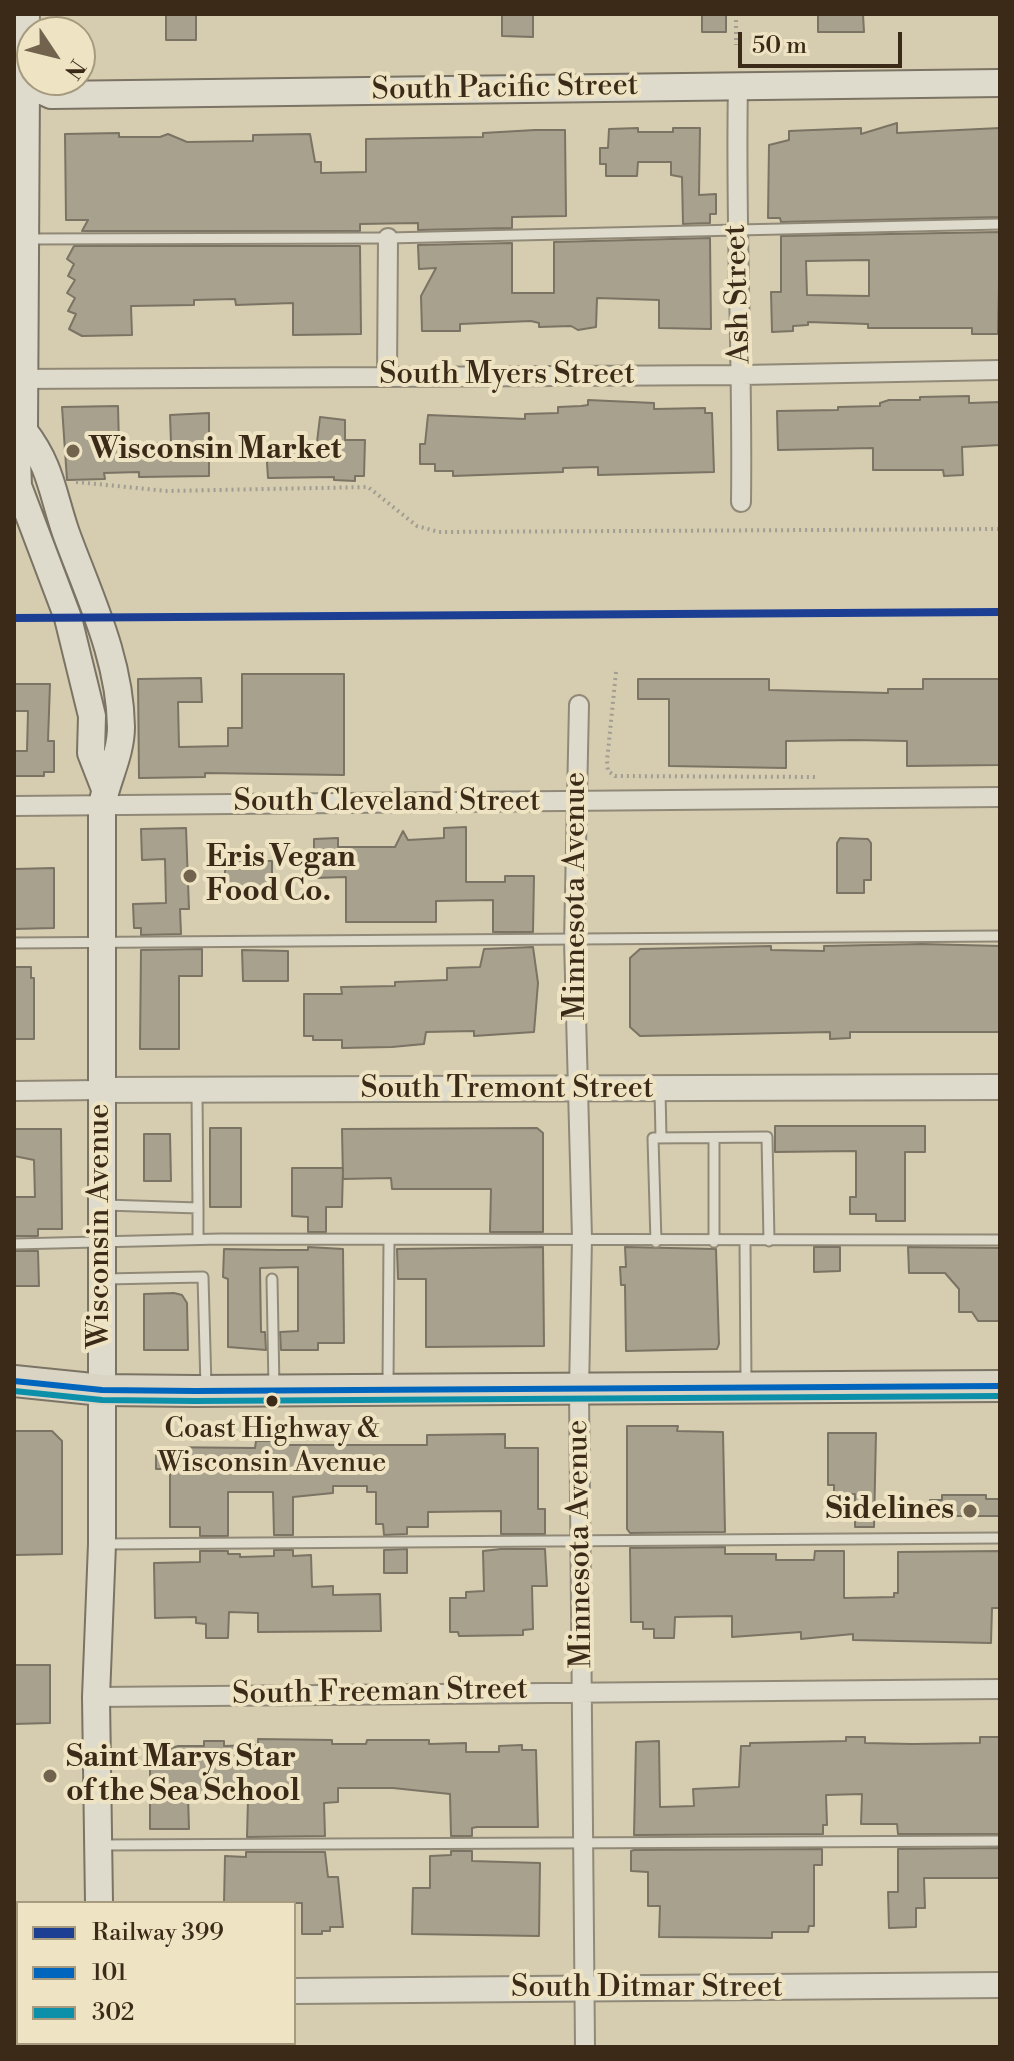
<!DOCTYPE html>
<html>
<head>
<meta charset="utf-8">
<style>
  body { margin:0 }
  #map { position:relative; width:1014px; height:2061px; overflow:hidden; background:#d6cdb1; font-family:"Libre Bodoni",serif }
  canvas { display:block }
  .frame { position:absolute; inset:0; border:16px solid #3b2a18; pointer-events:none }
  .legend { position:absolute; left:16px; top:1901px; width:280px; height:144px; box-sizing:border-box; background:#eee4c3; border:2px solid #a69a7f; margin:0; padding:10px 14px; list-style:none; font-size:24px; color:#3b2a18 }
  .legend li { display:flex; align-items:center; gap:16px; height:40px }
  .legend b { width:40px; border:2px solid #a69a7f }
  .north { position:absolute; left:16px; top:16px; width:80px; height:80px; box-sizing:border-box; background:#eee4c3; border:2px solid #a69a7f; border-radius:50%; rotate:125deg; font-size:22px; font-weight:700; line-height:32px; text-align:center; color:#3b2a18 }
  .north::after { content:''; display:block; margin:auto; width:28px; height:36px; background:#71634e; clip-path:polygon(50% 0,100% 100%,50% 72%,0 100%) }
  .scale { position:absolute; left:738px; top:32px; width:164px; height:36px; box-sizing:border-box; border:4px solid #3b2a18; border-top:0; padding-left:10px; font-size:24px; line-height:28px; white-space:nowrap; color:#3b2a18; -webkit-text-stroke:6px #eee4c3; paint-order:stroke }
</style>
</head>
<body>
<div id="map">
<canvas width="1014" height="2061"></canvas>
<div class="frame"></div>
<ul class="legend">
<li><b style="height:10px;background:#1c3f94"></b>Railway 399</li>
<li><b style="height:10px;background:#0065bd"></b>101</li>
<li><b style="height:10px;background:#0c90aa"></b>302</li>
</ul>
<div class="north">N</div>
<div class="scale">50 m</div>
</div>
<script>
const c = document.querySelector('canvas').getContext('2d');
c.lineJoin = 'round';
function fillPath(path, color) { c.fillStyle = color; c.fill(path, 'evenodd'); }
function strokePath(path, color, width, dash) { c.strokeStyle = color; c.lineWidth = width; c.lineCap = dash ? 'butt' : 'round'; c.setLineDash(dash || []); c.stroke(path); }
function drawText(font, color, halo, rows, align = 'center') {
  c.font = font + ' "Libre Bodoni",serif'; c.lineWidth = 8; c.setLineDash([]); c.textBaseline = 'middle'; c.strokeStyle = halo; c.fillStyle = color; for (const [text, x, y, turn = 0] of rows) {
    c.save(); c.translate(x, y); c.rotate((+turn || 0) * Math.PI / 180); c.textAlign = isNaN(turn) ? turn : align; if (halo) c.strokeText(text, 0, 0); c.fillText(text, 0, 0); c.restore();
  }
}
const building = new Path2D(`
  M166 14H196V40H166Z
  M502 14H533V37L502 36Z
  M702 14H726V32H702Z
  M818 14H863L864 32H818Z
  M897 123V133L1000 128V217L781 222 780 218H768L769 145 789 140V131L861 128V134Z
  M638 128V132H673V128H700L699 195 716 194V214H710V223L683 224 682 177 671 175V162H638L637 176H606V164H600V148H608L609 129Z
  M535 130H565L566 216 512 217V228L418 230V223L360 224V231H82L88 220H66L65 134 119 133V137H160L168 134 187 142 253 141V135L310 134 315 162H321V173L366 172V139L483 137V133Z
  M1000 232 998 334H972V328H868V324L808 322V325L793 326V331L772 332 771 292H781V236ZM869 260V296L807 295 806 261Z
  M710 238 711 329 659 328V300L597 298 596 327 578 330 571 326 539 327V323L531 321 460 324V331H422L421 296 436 268 419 269 418 245 512 243V293H554V242Z
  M74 246H360L361 334 293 335V303L236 305 235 299 194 300V305L131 306 132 335 82 336 69 329 76 314 68 311 75 298 67 293 75 280 68 276 74 264 67 259Z
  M969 396V403L1000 402V445L962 447 963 475 944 476 943 470H873V448L778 450 777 411 838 410V407L880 406V403L889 400H920V397Z
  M588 400 654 403V409L705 408V413H712L714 472 598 475V467L563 468V472L453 476V471H435V464H420V444H425L428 415 525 419V414L558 413V407L581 406 588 405Z
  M118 406 119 445 171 443 170 415 209 413V476L139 477V472L104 473 105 479 67 480 62 407Z
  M320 417 345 420V440H365L364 476H355V481L334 480V477L268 478 266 448H275V443L317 442Z
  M242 674H344V775L205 773V777L139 778 138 679 201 678 202 702H178L179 747 228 746V728H242Z
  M638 679H769V690L888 693V689H923V679H1000V765L907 766V741L855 740 786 741V768L669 766V699H638Z
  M14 684H50L48 741H54V772H44V776H14V751H27L28 711H14Z
  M466 827V882H505V876H534L533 932H493V900L436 901V922H346V877L314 878V839L338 838V847H395L403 831 408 840 444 838V828Z
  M186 828 189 909H180L181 934 141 935V928H134L133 904 166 903 165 859 142 860 141 829Z
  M840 838 868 839 871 843V880H864V893H837V843Z
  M225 861H272V898H225Z
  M54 868V928L14 929V869Z
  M922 944 1000 946V1032H850V1038L830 1039V1032L640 1036 630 1027V958L640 949 771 946V950L824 951V946Z
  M533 947 538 983 534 1032 474 1036V1031L426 1032 424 1044 392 1047 342 1048V1040H313V1036H304V994H342L341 987 395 986V982L447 980V968L480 967 484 949Z
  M202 949V976H179V1049H140L141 950Z
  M242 950 288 951V981H243Z
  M14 967H31V978H34V1039H14Z
  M775 1126H925V1152H905V1221H876V1214H850V1197H856V1151L775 1152Z
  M210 1128H241V1207H210Z
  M537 1128 543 1133V1232H490L491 1189H392L391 1178 343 1179 342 1129Z
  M14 1129H61L62 1229H38V1236H14V1197H35L34 1160 14 1156Z
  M144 1134H170L171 1181H144Z
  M292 1168H343L342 1207H326V1232H308V1217L292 1216Z
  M308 1247 343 1249 344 1343H318V1350H281L280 1332 298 1331V1267L260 1268 261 1332H265L266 1350 228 1347V1279L223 1277 224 1249 280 1250H308Z
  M543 1247 544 1346 426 1347V1279H398L397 1249Z
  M625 1247 716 1249 719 1344 717 1349 626 1351 625 1285H621L620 1267H626Z
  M814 1247H840V1271L814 1272Z
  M908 1247 1000 1248V1321H978L972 1312H959V1289L945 1273H909Z
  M14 1251H38L39 1286H14Z
  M174 1293 182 1295 187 1303 188 1350H144V1294Z
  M627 1426H678L677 1431 723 1432 725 1532 630 1533 627 1529Z
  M14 1431H52L62 1441V1554L14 1555Z
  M828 1433H876L874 1527H855V1494H834V1485H828Z
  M505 1434V1448H538V1509H545V1534H501V1511L428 1512V1527H407V1534L384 1535 383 1524H376V1492H367V1486H333V1493L293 1497V1535H274L273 1492H228V1536H200V1527H170V1469H156V1447L255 1448 256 1441H287V1445H427V1435Z
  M942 1495H986V1499H999V1516H929L930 1500H942Z
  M725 1547V1554H776V1560H814L815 1551H844V1598L894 1597V1593H898V1552L1000 1551V1608H992L991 1643 853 1640V1634L801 1639V1632L732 1637V1616L675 1617 674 1638H654V1629H643V1622H631L630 1548Z
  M407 1549V1573H384V1550Z
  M501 1549H545L547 1586H532L533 1629 523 1630V1635L459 1636 458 1632H450V1598H466V1592L484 1591 483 1551Z
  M274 1550H293V1556L311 1555 312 1587 333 1586V1595L380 1594 381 1631 258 1632V1613L229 1612 228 1638H206V1624L196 1623V1617L155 1618 154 1563 200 1562V1551H228V1554H240V1557L274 1556Z
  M14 1665H50V1723L14 1724Z
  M846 1737H865V1743L912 1744 980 1743V1737H1000V1834H898L897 1824H861L862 1794 826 1795 827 1825H823V1834L634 1835 636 1742 659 1741 660 1807 694 1806 693 1789 739 1787 741 1746H750V1743L846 1741Z
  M258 1739 332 1740V1744H366L367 1740H429V1744L466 1743V1752H499V1746L522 1745V1750H536L538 1827H477L472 1828V1836H451L450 1794 393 1788H338V1802L324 1803 325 1836 247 1837 248 1800H223V1795L188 1796 189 1829H150V1757H161V1751L178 1746H204V1741H224V1746L258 1745Z
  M1000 1848V1878H924L925 1908H916V1927L889 1928 888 1892H898V1849Z
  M822 1849V1865H814V1926H809L808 1932H772V1938L659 1937 660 1906H648V1872L631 1871V1851L634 1850Z
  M451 1851H472V1861L540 1863 539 1936 412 1934 413 1888H430V1856L451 1855Z
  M246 1852H325L328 1877H338L343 1927H330V1931H322V1934H302V1903H224L225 1856 246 1857Z`);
fillPath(building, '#a8a18e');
strokePath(building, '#7b7363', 2);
const service = new Path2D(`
  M28 239 388 238 1000 224
  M14 943 1000 936
  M660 1090 661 1138
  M714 1139V1242
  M105 1205 198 1208 197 1092
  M198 1208V1239
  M656 1242 653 1138 767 1137 769 1241
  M745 1242 746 1382
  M14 1244 220 1239 1000 1240
  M105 1279 203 1277 206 1387
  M272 1279 274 1388
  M388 1384 389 1240
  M103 1544 1000 1538
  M102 1845 1000 1841
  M33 2047V2043`);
const minor = new Path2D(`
  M738 86C735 224 743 363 741 502
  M387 376 388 238
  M15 379 742 375 1000 370
  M579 705 574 941 582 1238 579 1391 585 2047
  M14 806 1000 797
  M14 1091 100 1090
  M96 1697 1000 1689`);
const tertiary = new Path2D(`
  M26 83 27 14
  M100 1090 1000 1087
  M294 1991 1000 1985`);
const secondary = new Path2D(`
  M14 78 51 95 1000 83
  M26 83 24 431 17 460 18 486 68 618 92 716 91 753 105 789
  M24 431C51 466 52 492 66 533 89 596 120 658 121 727 121 754 107 779 102 805V1544L96 1697 99 1903
  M100 2043V2047`);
const primary = new Path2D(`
  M14 1381 102 1390 195 1391 1000 1386`);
strokePath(service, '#918977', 13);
strokePath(minor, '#918977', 22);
strokePath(tertiary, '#918977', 28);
strokePath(secondary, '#7b7363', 30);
strokePath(primary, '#7b7363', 34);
strokePath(new Path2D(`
  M736 14V45
  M76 482 167 491 368 487 417 526 439 532 1000 529
  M616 672 607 761 608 771 615 776 818 777`), '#a29d92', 4, [2, 4]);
strokePath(service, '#dedbcc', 9);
strokePath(minor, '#dedbcc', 18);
strokePath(tertiary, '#dedbcc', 24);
strokePath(secondary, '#dedbcc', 26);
strokePath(primary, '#d9d4c4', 30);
strokePath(new Path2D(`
  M14 1381 102 1390 195 1391 1000 1386`), '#0065bd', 6);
strokePath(new Path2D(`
  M14 1391 102 1400 195 1401 1000 1396`), '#0c90aa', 6);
strokePath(new Path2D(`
  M14 618 1000 612`), '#1c3f94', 8);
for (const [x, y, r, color] of [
  [73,451,8,"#71634e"],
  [190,876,8,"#71634e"],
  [272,1401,7,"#3b2a18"],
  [970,1511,8,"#71634e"],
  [50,1776,8,"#71634e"]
]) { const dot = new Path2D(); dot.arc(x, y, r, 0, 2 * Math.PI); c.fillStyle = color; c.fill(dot); strokePath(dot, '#eee4c3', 3); }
drawText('28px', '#3b2a18', '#eee4c3', [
  ["Coast Highway &",272,1430],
  ["Wisconsin Avenue",272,1464]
]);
drawText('30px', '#3b2a18', '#eee4c3', [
  ["South Pacific Street",505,89,-1],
  ["Ash Street",739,294,-92],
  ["South Myers Street",507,376],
  ["South Cleveland Street",387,803],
  ["Minnesota Avenue",577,896,-90],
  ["South Tremont Street",507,1090],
  ["Wisconsin Avenue",101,1226,-90],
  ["Minnesota Avenue",581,1544,-91],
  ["South Freeman Street",380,1693,-1],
  ["South Ditmar Street",647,1989]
]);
drawText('bold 30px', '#3b2a18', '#eee4c3', [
  ["Wisconsin Market",89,451],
  ["Eris Vegan",206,859],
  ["Food Co.",206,893],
  ["Sidelines",954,1511,"right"],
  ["Saint Marys Star",66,1759],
  ["of the Sea School",66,1793]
], 'left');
</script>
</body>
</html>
